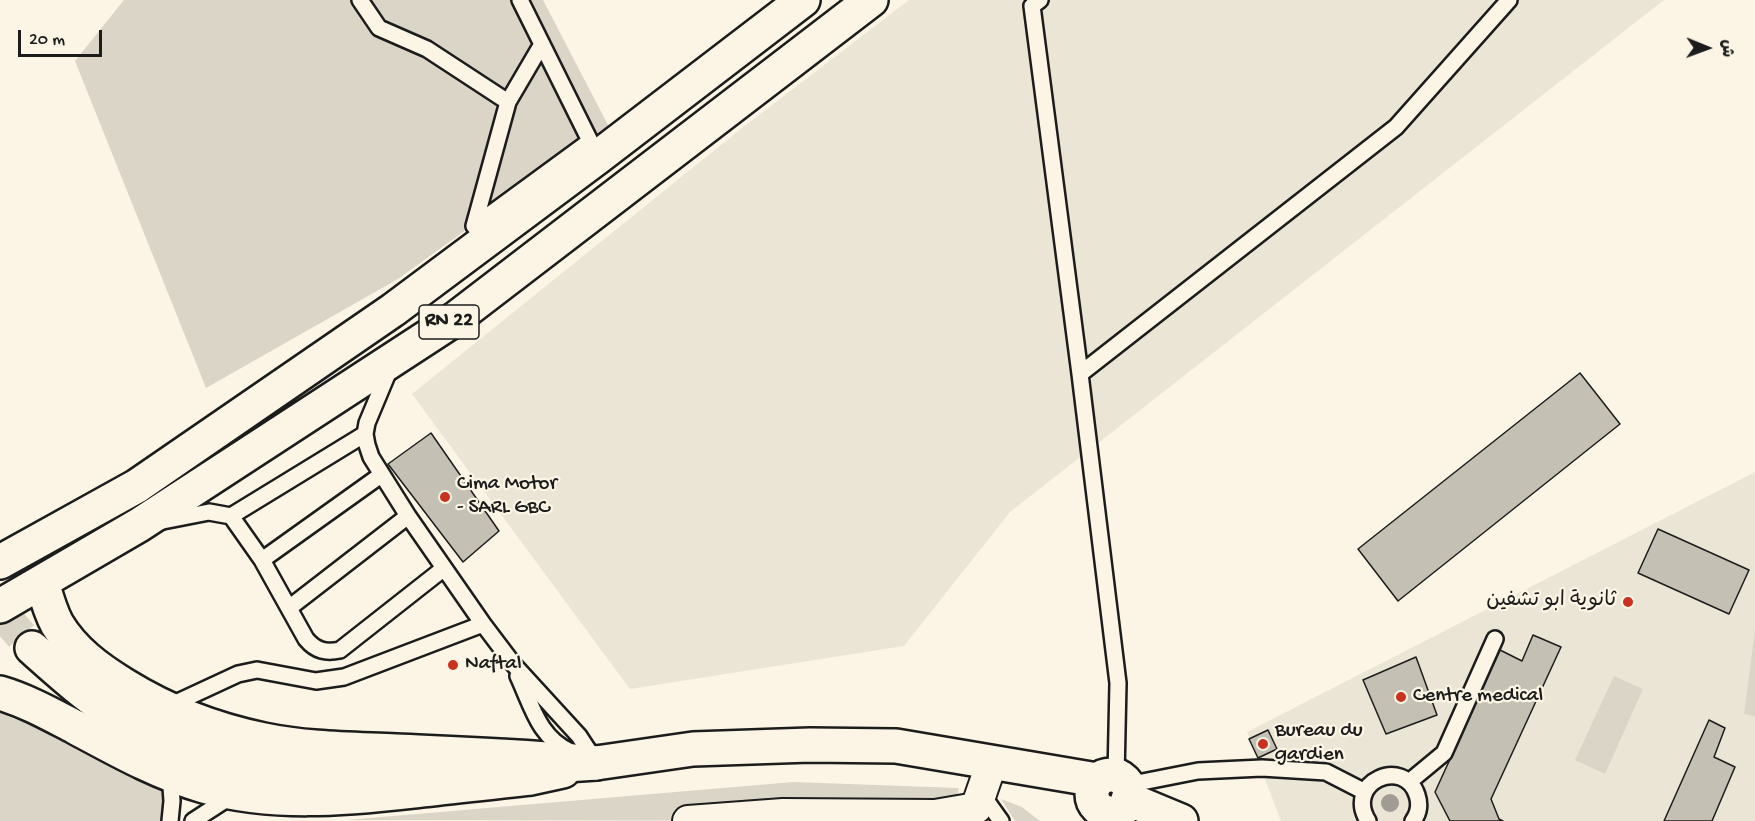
<!DOCTYPE html>
<html>
<head>
<meta charset="utf-8">
<style>
  body { margin:0 }
  #map { position:relative; width:1755px; height:821px; overflow:hidden; background:#fcf5e5; font-family:"Gochi Hand","Playpen Sans Arabic",sans-serif }
  canvas { display:block }
  .north { position:absolute; left:1677px; top:18px; width:60px; height:60px; -webkit-text-stroke:4px #fcf5e5; paint-order:stroke; rotate:91deg; font-size:16px; font-weight:700; line-height:24px; text-align:center; color:#1c1c1c }
  .north::after { content:''; display:block; margin:auto; width:21px; height:27px; background:#1c1c1c; clip-path:polygon(50% 0,100% 100%,50% 72%,0 100%) }
  .scale { position:absolute; left:18px; top:30px; width:84px; height:27px; box-sizing:border-box; border:3px solid #1c1c1c; border-top:0; padding-left:8px; font-size:18px; line-height:21px; white-space:nowrap; color:#1c1c1c; -webkit-text-stroke:4px #fcf5e5; paint-order:stroke }
</style>
</head>
<body>
<div id="map">
<canvas width="1755" height="821"></canvas>
<div class="north">ش</div>
<div class="scale">20 m</div>
</div>
<script>
const c = document.querySelector('canvas').getContext('2d');
c.lineJoin = 'round';
function fillPath(path, color) { c.fillStyle = color; c.fill(path, 'evenodd'); }
function strokePath(path, color, width, dash) { c.strokeStyle = color; c.lineWidth = width; c.lineCap = dash ? 'butt' : 'round'; c.setLineDash(dash || []); c.stroke(path); }
function drawText(font, color, halo, rows, align = 'center') {
  c.font = font + ' "Gochi Hand","Playpen Sans Arabic",sans-serif'; c.lineWidth = 4.5; c.setLineDash([]); c.textBaseline = 'middle'; c.strokeStyle = halo; c.fillStyle = color; for (const [text, x, y, turn = 0] of rows) {
    c.save(); c.translate(x, y); c.rotate((+turn || 0) * Math.PI / 180); c.textAlign = isNaN(turn) ? turn : align; if (halo) c.strokeText(text, 0, 0); c.fillText(text, 0, 0); c.restore();
  }
}
fillPath(new Path2D(`
  M909 0H1664L1010 512 904 646 630 689 412 394 742 128Z
  M1755 472V821H1281L1247 732Z`), '#ebe5d6');
fillPath(new Path2D(`
  M124 0H543L609 127 398 279 206 388 75 61Z
  M1755 630V716L1744 714Z
  M1614 676 1643 689 1605 774 1575 760Z
  M0 713 64 739 174 796 167 821H0Z
  M793 782 959 788 951 821 346 820Z
  M1001 799 1022 807 1040 821H1015Z`), '#dbd5c8');
const building = new Path2D(`
  M1580 373 1620 424 1398 601 1358 549Z
  M431 433 499 531 463 562 388 464Z
  M1658 529 1749 570 1729 614 1638 573Z
  M1533 635 1561 647 1491 799 1499 819 1503 821H1450L1435 792 1500 650 1522 661Z
  M1416 657 1437 715 1386 734 1363 680Z
  M1709 720 1725 728 1714 757 1735 767 1712 821H1664Z
  M1268 730 1277 749 1258 758 1249 739Z`);
fillPath(building, '#c4c0b3');
strokePath(building, '#1c1c1c', 1.5);
strokePath(new Path2D(`
  M0 611 32 648`), '#dad4c7', 33, [33, 16]);
const lane = new Path2D(`
  M360 0 379 28 427 49 508 102 474 226 590 141
  M520 0 594 149
  M1040 0 1032 6 1080 374 1118 683 1116 776
  M508 102 542 44
  M390 368 367 423 365 434 367 445 371 457 408 516 483 624 514 665 579 736 596 762
  M1080 374 1396 127 1509 0
  M231 516 365 434
  M163 521 209 512 231 516 262 560 306 639C316 651 326 653 340 650L443 569
  M262 560 381 475
  M289 608 408 516
  M518 676C532 706 539 738 571 752
  M169 706 238 674 257 670 316 681 344 677 483 624
  M170 773 172 801 170 821
  M1409 782 1444 753 1495 639
  M1127 785 1198 771 1262 768 1326 772 1365 792
  M981 793 1001 821
  M193 821 233 795
  M1368 821C1344 782 1404 756 1417 795 1420 804 1419 813 1413 821`);
const street = new Path2D(`
  M688 821 783 814 935 815 976 808 992 762`);
const secondary = new Path2D(`
  M32 648C58 671 84 695 114 714 230 785 352 775 482 770
  M566 765 596 763 693 749 810 745 896 746 1097 780
  M1092 794a19 19 0 1 1 38 0a19 19 0 1 1-38 0Z
  M1128 799 1181 821`);
const primary = new Path2D(`
  M0 562 137 486 393 310 598 157 803 0
  M42 582C46 596 50 611 57 624 73 651 98 669 124 685 166 711 215 730 264 740 307 749 352 749 396 751 463 754 529 756 596 763
  M0 606 139 525 455 319 871 0
  M0 693C27 701 50 714 75 727 116 749 158 773 204 786 272 805 343 799 413 791 452 787 491 782 531 778L563 771`);
strokePath(lane, '#1c1c1c', 20);
strokePath(street, '#1c1c1c', 34);
strokePath(secondary, '#1c1c1c', 38);
strokePath(primary, '#1c1c1c', 38);
strokePath(lane, '#fcf5e5', 15);
strokePath(street, '#fcf5e5', 30);
strokePath(secondary, '#fcf5e5', 33);
strokePath(primary, '#fcf5e5', 33);
c.fillStyle = '#a09c93';
for (const [x, y] of [
  [1390,803]
]) { c.beginPath(); c.arc(x, y, 9, 0, 2 * Math.PI); c.fill(); }
for (const [x, y, r, color] of [
  [445,497,6,"#c8321e"],
  [1628,602,6,"#c8321e"],
  [453,665,6,"#c8321e"],
  [1401,697,6,"#c8321e"],
  [1263,744,6,"#c8321e"]
]) { const dot = new Path2D(); dot.arc(x, y, r, 0, 2 * Math.PI); c.fillStyle = color; c.fill(dot); strokePath(dot, '#fcf5e5', 2); }
for (const [x, y, w] of [
  [449,322,60]
]) { const box = new Path2D(); box.roundRect(x - w / 2, y - 17, w, 34, 4.5); c.fillStyle = '#fcf5e5'; c.fill(box); strokePath(box, '#1c1c1c', 1.5); }
drawText('bold 20px', '#1c1c1c', null, [
  ["RN 22",449,322]
]);
drawText('21px', '#1c1c1c', '#fcf5e5', [
  ["Cima Motor",457,485],
  ["- SARL GBC",457,509],
  ["ثانوية ابو تشفين",1616,602,"right"],
  ["Naftal",465,665],
  ["Centre medical",1413,697],
  ["Bureau du",1275,732],
  ["gardien",1275,756]
], 'left');
</script>
</body>
</html>
